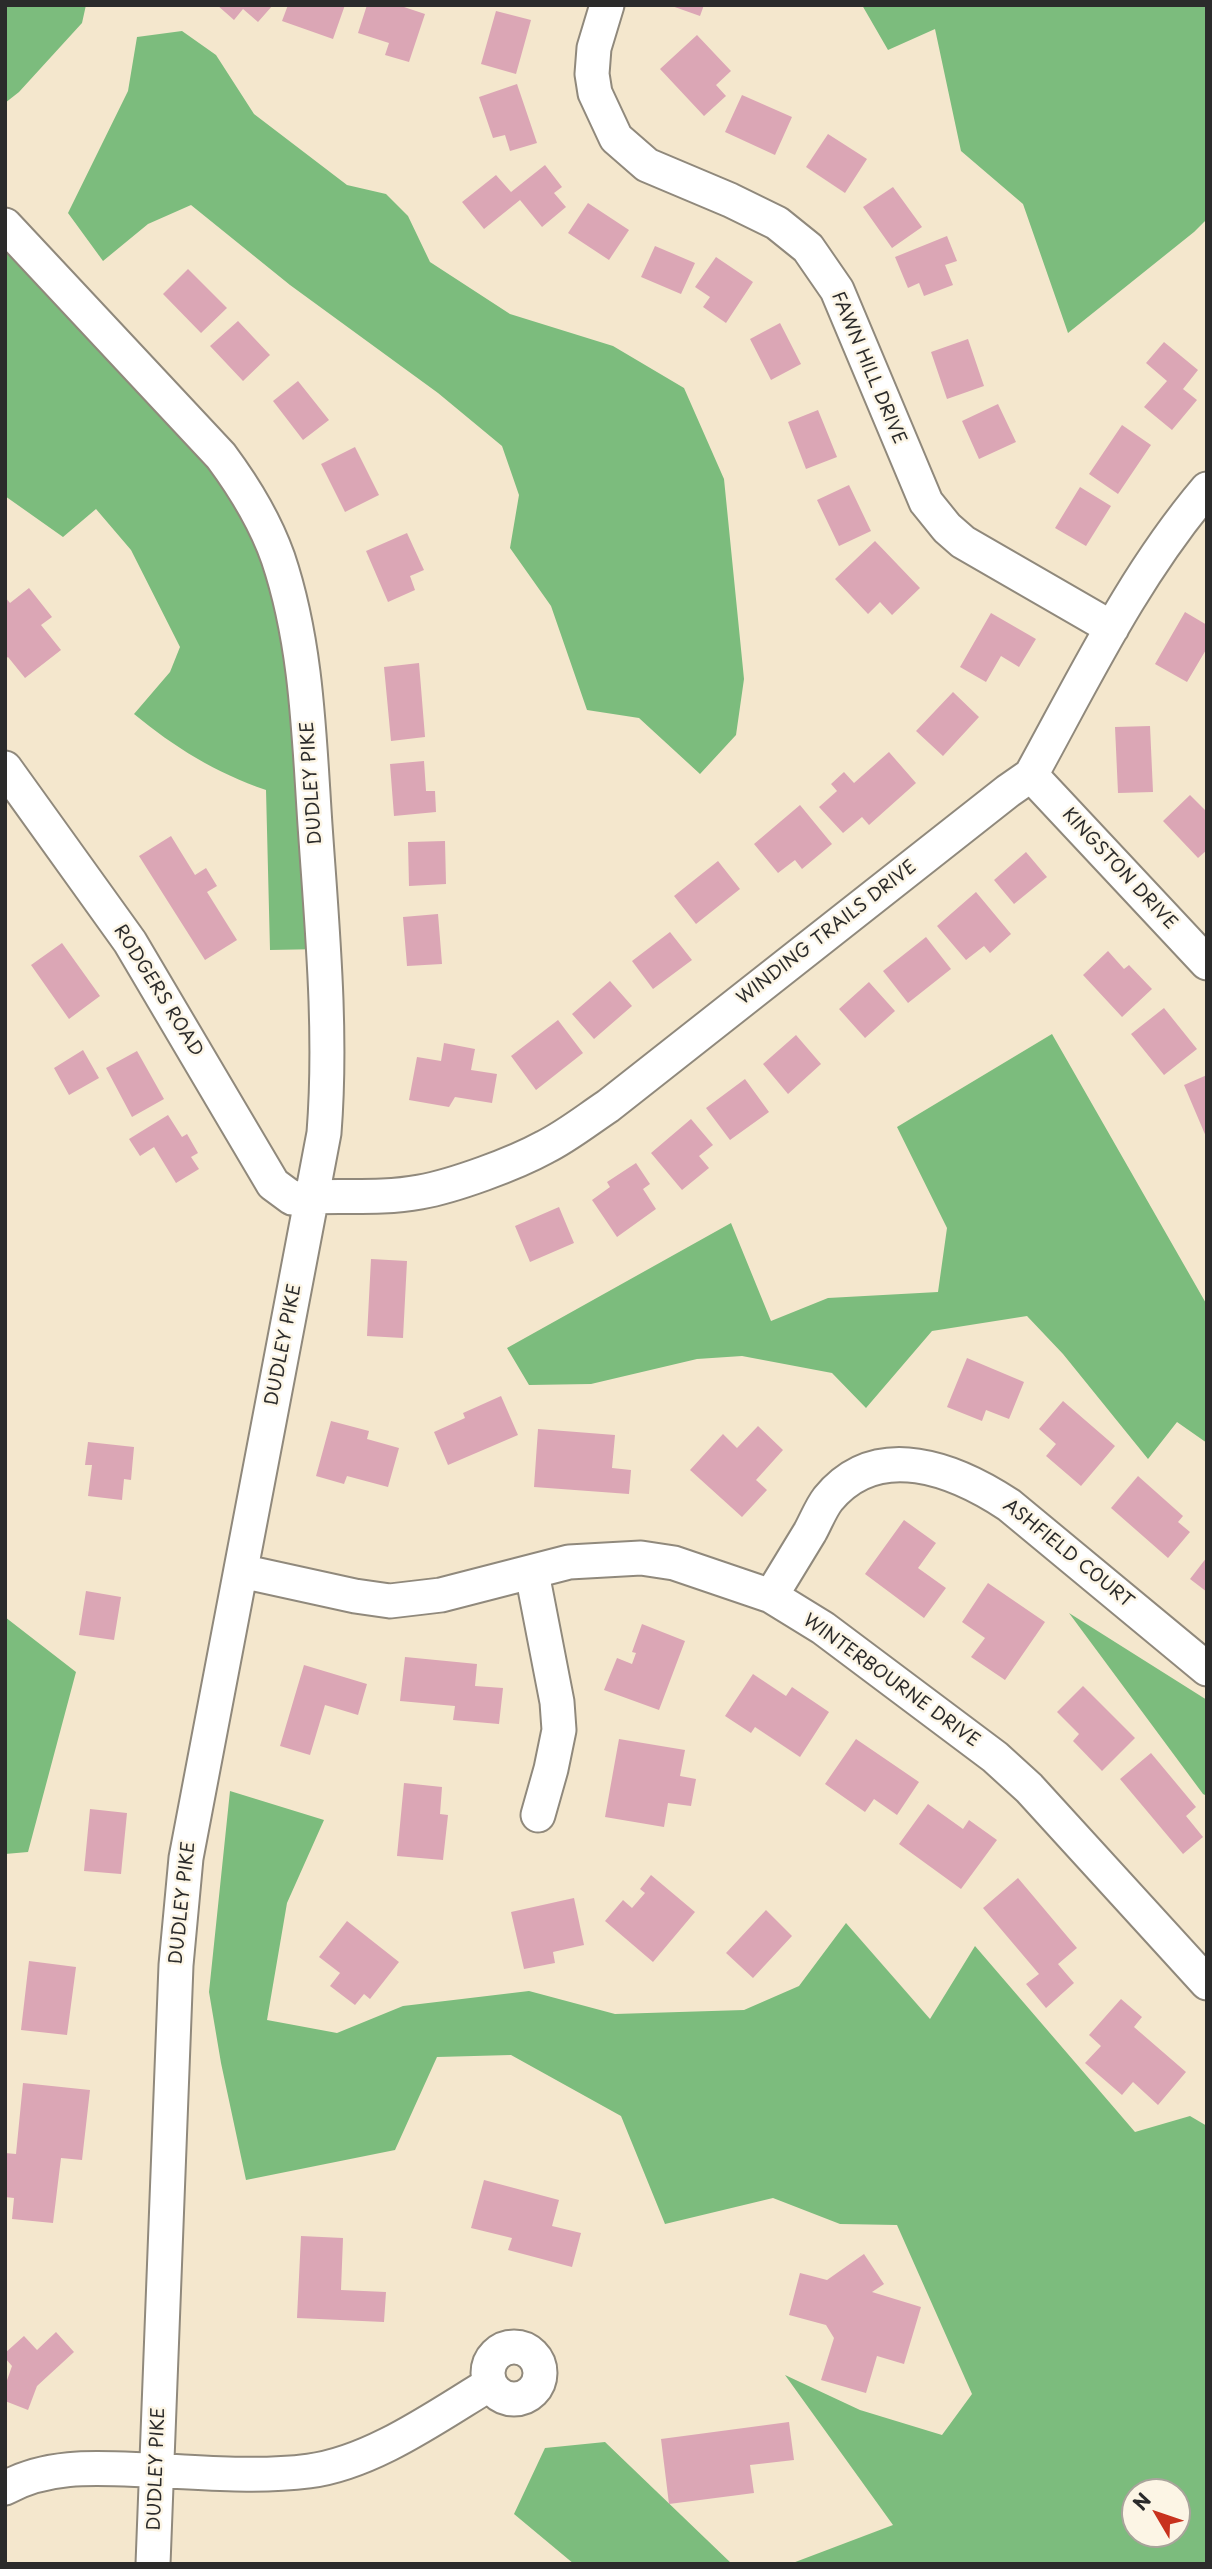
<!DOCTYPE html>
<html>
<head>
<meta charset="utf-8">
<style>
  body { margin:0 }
  #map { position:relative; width:1212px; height:2569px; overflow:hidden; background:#f4e7cd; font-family:"Playpen Sans",sans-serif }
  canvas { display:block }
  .frame { position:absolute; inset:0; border:7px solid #2b2b2b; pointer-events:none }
  .north { position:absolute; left:1121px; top:2478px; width:70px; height:70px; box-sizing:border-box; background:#fcf5e5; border:2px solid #a8a49b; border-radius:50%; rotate:309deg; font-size:19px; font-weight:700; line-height:28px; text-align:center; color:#2b2b2b }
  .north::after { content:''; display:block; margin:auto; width:24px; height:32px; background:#c8321e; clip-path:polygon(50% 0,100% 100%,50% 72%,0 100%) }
</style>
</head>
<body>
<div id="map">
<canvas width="1212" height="2569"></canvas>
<div class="frame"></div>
<div class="north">N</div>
</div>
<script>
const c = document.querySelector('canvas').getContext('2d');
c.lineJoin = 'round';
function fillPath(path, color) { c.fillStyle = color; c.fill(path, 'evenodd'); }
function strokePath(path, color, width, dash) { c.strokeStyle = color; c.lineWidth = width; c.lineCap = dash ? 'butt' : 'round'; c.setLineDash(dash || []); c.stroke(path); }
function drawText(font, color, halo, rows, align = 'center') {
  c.font = font + ' "Playpen Sans",sans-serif'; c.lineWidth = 5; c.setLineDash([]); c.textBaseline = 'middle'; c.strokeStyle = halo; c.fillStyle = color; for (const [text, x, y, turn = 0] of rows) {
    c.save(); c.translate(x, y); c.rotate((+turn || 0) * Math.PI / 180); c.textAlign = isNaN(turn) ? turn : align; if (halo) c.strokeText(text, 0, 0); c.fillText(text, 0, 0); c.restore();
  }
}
fillPath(new Path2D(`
  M5 5H86L82 23 19 92 5 103Z
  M862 5H1207V219L1194 232 1068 333 1023 204 961 151 935 29 888 50Z
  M182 31 216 55 254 114 347 185 386 194 408 216 430 262 510 314 613 346 684 388 724 479 744 679 736 735 700 774 639 718 587 710 551 606 510 548 519 495 502 446 438 393 290 285 191 205 148 224 103 261 68 213 128 91 137 37Z
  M5 225 221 456 278 557 322 949 270 950 266 790C216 773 174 747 134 714L170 672 180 647 131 550 96 509 63 537 5 496Z
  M1052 1034 1207 1305V1443L1177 1422 1148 1459 1063 1354 1027 1316 932 1331 866 1408 832 1373 742 1356 697 1359 591 1384 529 1385 507 1348 731 1223 771 1321 828 1298 938 1292 947 1228 897 1127Z
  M1069 1613 1207 1700V1796L1203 1794Z
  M5 1617 76 1672 28 1852 5 1854Z
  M230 1791 324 1820 287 1903 267 2020 337 2033 403 2006 529 1991 615 2014 744 2010 799 1986 846 1923 930 2019 975 1946 1135 2132 1190 2116 1207 2126V2564H790L893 2525 785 2375 860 2410 942 2435 972 2394 897 2225 840 2224 773 2198 665 2224 621 2116 511 2055 437 2057 395 2150 246 2180 221 2063 209 1992ZM1135 2492H1177V2534H1135Z
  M605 2442 732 2564H574L514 2514 545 2448Z`), '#7cbc7d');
fillPath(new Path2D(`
  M217 5H273L258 22 243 9 234 20Z
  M288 5H345L333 39 282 21Z
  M367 5H398L425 14 409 62 385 55 389 43 358 33Z
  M669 5H704L700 16Z
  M496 11 531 20 516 74 481 64Z
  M697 35 731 71 716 85 726 96 704 116 660 69Z
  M517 84 537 143 510 151 505 135 493 138 479 97Z
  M742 95 792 117 775 155 725 132Z
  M828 134 867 159 845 193 806 167Z
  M545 165 562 187 554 193 566 207 542 227 520 200 484 229 462 202 496 175 511 192Z
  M893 187 922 227 892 248 863 207Z
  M588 203 629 230 609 260 568 233Z
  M947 236 957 261 945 265 953 285 924 296 919 283 908 288 895 257Z
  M655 246 695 263 681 294 641 277Z
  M716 257 753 282 726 323 703 307 710 297 695 287Z
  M188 269 227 308 201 333 163 294Z
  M238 321 270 355 243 381 210 346Z
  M780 323 801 364 771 380 750 339Z
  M968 339 984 386 947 399 931 352Z
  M1164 342 1198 370 1183 389 1197 400 1172 430 1144 407 1167 381 1146 363Z
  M298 381 329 420 303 440 273 401Z
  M998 404 1016 442 979 459 962 421Z
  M818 410 837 457 806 469 788 422Z
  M1122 425 1151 445 1118 494 1089 474Z
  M355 447 379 495 345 512 321 464Z
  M849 485 871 531 839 546 817 500Z
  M1080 487 1111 506 1086 546 1055 528Z
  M407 533 424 570 410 576 415 590 388 602 366 551Z
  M875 541 920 588 892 615 880 602 868 614 835 579Z
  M29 588 52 617 41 625 61 650 25 678 8 657 5 659V597L10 603Z
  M1185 612 1207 625V648L1187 682 1155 664Z
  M991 613 1036 639 1019 667 1001 656 986 682 960 667Z
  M419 663 425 737 391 741 384 667Z
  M953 692 979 717 943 756 916 731Z
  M1150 726 1153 792 1118 793 1115 727Z
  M889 752 916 783 869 825 862 817 843 833 819 807 837 791 831 784 844 772 854 783Z
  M424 761 426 791H435L436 812 394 816 390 764Z
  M1190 795 1207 812V850L1198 858 1163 821Z
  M800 805 832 844 802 869 795 860 778 873 754 844Z
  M171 836 195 875 206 868 217 886 207 892 237 940 205 960 139 856Z
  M445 841 446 884 409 886 408 842Z
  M1026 852 1047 877 1014 904 994 880Z
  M718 861 740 889 696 924 674 896Z
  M976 892 1011 934 990 953 984 946 966 960 937 926Z
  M438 914 442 964 407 966 403 917Z
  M670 932 692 960 653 989 632 961Z
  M926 937 951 969 908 1003 883 971Z
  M62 943 100 996 69 1019 31 965Z
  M1108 951 1124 969 1129 965 1152 989 1122 1017 1083 975Z
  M610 981 632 1006 594 1039 572 1014Z
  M869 982 895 1011 865 1038 839 1009Z
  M1164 1008 1197 1049 1164 1075 1131 1034Z
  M558 1020 583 1053 536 1090 511 1056Z
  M796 1035 821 1064 788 1094 763 1064Z
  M444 1043 475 1049 471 1070 497 1074 492 1103 455 1097 449 1107 409 1100 417 1057 441 1061Z
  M83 1050 99 1078 69 1095 54 1068Z
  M137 1051 164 1099 132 1117 106 1068Z
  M1207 1075V1139L1184 1085Z
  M745 1079 769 1112 730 1140 706 1108Z
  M168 1115 182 1137 187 1134 198 1153 191 1157 199 1169 176 1183 154 1147 140 1156 129 1139Z
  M691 1119 713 1145 699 1156 709 1168 682 1190 651 1153Z
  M636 1163 650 1184 643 1189 656 1209 617 1237 592 1200 610 1187 607 1182Z
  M559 1207 574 1243 530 1262 515 1226Z
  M371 1259 407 1261 403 1338 367 1336Z
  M967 1358 1024 1382 1009 1419 986 1410 982 1421 947 1407Z
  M501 1396 518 1435 448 1465 434 1432 465 1418 463 1413Z
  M1063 1401 1115 1446 1081 1486 1046 1456 1056 1444 1039 1429Z
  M331 1421 369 1431 367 1439 399 1448 388 1487 347 1476 344 1484 316 1476Z
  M758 1426 783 1450 756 1480 767 1490 742 1517 690 1470 723 1434 737 1448Z
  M538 1429 615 1435 612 1468 631 1470 629 1494 534 1487Z
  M88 1442 134 1447 131 1480 124 1479 122 1500 88 1496 92 1465H85Z
  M1138 1476 1183 1516 1178 1522 1190 1532 1168 1558 1111 1508Z
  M904 1520 936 1543 918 1568 946 1588 924 1618 865 1574Z
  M1207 1557V1592L1190 1579Z
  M988 1583 1045 1622 1005 1680 971 1657 985 1638 962 1622Z
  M86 1591 121 1597 114 1640 79 1635Z
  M642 1624 685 1641 659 1710 604 1690 617 1658 632 1664 636 1653 632 1652Z
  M405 1657 477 1664 475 1686 503 1688 499 1724 453 1720 455 1706 400 1701Z
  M304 1665 367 1684 358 1715 325 1705 310 1755 280 1746Z
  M753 1674 786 1696 792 1687 829 1712 800 1757 755 1727 751 1733 725 1716Z
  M1083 1686 1135 1738 1102 1771 1073 1741 1079 1734 1057 1712Z
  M619 1739 685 1750 680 1776 696 1779 691 1806 668 1803 664 1827 605 1817Z
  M856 1739 919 1782 897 1815 874 1799 865 1812 825 1784Z
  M1151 1753 1196 1807 1186 1816 1203 1837 1183 1854 1120 1779Z
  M404 1783 442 1787 440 1814 448 1815 443 1860 397 1856Z
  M928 1804 963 1829 969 1820 997 1840 961 1889 899 1844Z
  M90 1809 127 1813 121 1874 84 1871Z
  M651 1875 695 1912 653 1962 605 1921 623 1900 632 1908 645 1893 640 1889Z
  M1018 1878 1077 1948 1058 1964 1074 1983 1046 2008 1026 1984 1039 1974 983 1908Z
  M574 1898 584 1945 553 1952 555 1963 524 1969 511 1912Z
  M766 1910 792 1936 753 1978 726 1953Z
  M347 1921 399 1962 370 1999 364 1994 355 2005 330 1986 340 1973 319 1957Z
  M29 1961 76 1967 67 2035 21 2030Z
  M1121 1999 1142 2017 1134 2027 1186 2072 1158 2105 1133 2082 1122 2095 1085 2063 1101 2046 1089 2035Z
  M23 2083 90 2090 82 2160 61 2158 53 2223 12 2219 14 2198 5 2197V2153L16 2154Z
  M484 2180 559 2200 552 2226 581 2233 572 2267 508 2250 512 2238 471 2228Z
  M301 2236 343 2238 341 2290 386 2292 384 2322 297 2318Z
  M864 2254 884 2284 872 2292 921 2307 904 2364 877 2356 866 2393 821 2380 834 2338 826 2325 789 2315 800 2273 827 2280Z
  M56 2332 74 2352 37 2386 28 2410 5 2401V2386L12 2366 5 2358V2353L24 2336 37 2350Z
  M789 2422 794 2460 750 2465 754 2493 669 2504 661 2439Z`), '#dba6b5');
const minor = new Path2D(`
  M607 5 594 48 592 74 595 93 616 138 647 165 730 200 777 223 808 248 837 290 926 502 947 528 963 542 1112 628
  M5 225 221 456C244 487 265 521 278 558 307 644 309 736 315 825 322 927 332 1031 324 1133L186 1858 176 1965 153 2564
  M5 768 130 942 273 1184 292 1198C334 1194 377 1200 420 1192 454 1186 514 1164 545 1147 567 1136 587 1120 608 1106L1008 791 1031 775C1085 677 1134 575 1207 489
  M1031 775 1207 963
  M241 1571 355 1596 390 1601 441 1595 569 1562 641 1558 674 1563 771 1596 823 1628 995 1757 1029 1788 1207 1983
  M532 1573 557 1702 559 1730 551 1769 538 1815
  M771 1596C784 1575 797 1553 810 1532 816 1521 821 1508 828 1499 878 1438 956 1470 1009 1505L1207 1669
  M488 2373a26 26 0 1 1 52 0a26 26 0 1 1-52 0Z
  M5 2488C49 2464 97 2468 145 2470 200 2472 255 2478 309 2471 372 2463 437 2416 490 2384`);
strokePath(minor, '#90897c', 37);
strokePath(minor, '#fff', 33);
drawText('18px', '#2b2b2b', '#fcf5e5', [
  ["FAWN HILL DRIVE",868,368,67],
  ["DUDLEY PIKE",312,783,-94],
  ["KINGSTON DRIVE",1119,869,47],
  ["WINDING TRAILS DRIVE",827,933,-38],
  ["RODGERS ROAD",158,991,58],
  ["DUDLEY PIKE",284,1345,-79],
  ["ASHFIELD COURT",1068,1554,39],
  ["WINTERBOURNE DRIVE",891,1681,36],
  ["DUDLEY PIKE",183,1903,-84],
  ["DUDLEY PIKE",157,2469,-88]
]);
</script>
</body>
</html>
